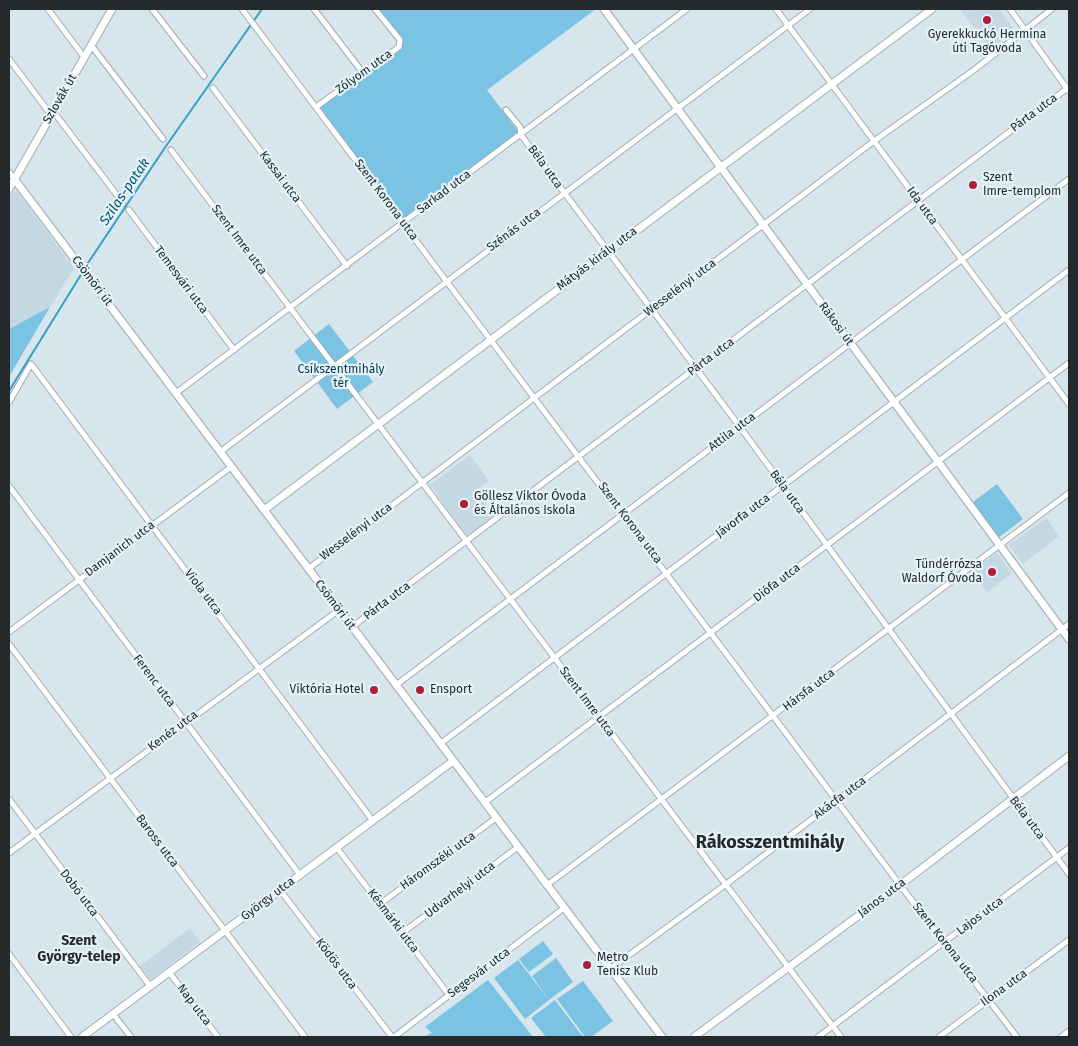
<!DOCTYPE html>
<html>
<head>
<meta charset="utf-8">
<style>
  body { margin:0 }
  #map { position:relative; width:1078px; height:1046px; overflow:hidden; background:#d7e5ec; font-family:"Fira Sans",sans-serif }
  canvas { display:block }
  .frame { position:absolute; inset:0; border:10px solid #242a2c; pointer-events:none }
</style>
</head>
<body>
<div id="map">
<canvas width="1078" height="1046"></canvas>
<div class="frame"></div>
</div>
<script>
const c = document.querySelector('canvas').getContext('2d');
c.lineJoin = 'round';
function fillPath(path, color) { c.fillStyle = color; c.fill(path, 'evenodd'); }
function strokePath(path, color, width, dash) { c.strokeStyle = color; c.lineWidth = width; c.lineCap = dash ? 'butt' : 'round'; c.setLineDash(dash || []); c.stroke(path); }
function drawText(font, color, halo, rows, align = 'center') {
  c.font = font + ' "Fira Sans",sans-serif'; c.lineWidth = 4.5; c.setLineDash([]); c.textBaseline = 'middle'; c.strokeStyle = halo; c.fillStyle = color; for (const [text, x, y, turn = 0] of rows) {
    c.save(); c.translate(x, y); c.rotate((+turn || 0) * Math.PI / 180); c.textAlign = isNaN(turn) ? turn : align; if (halo) c.strokeText(text, 0, 0); c.fillText(text, 0, 0); c.restore();
  }
}
fillPath(new Path2D(`
  M960 9H999L1015 31 990 49Z
  M17 191 75 270 71 273 50 307 9 329V195Z
  M470 455 489 481 475 491 494 516 467 536 430 485Z
  M1046 518 1059 536 1023 564 1009 545Z
  M997 553 1012 573 987 592 972 572Z
  M190 928 200 942 150 980 140 966Z`), '#c3d8e3');
fillPath(new Path2D(`
  M375 9H596L487 90 521 135 403 223 316 107 397 49 400 43Z
  M50 307 9 377V329Z
  M329 324 373 382 337 409 294 351Z
  M997 484 1023 519 998 538 973 502Z
  M543 941 553 954 529 972 519 959Z
  M556 958 573 982 549 1000 532 976Z
  M518 960 549 1000 525 1019 494 978Z
  M488 980 533 1037H436L434 1035V1037H423L432 1033 425 1027Z
  M583 981 613 1021 591 1037H585L557 999Z
  M555 1000 583 1037H546L531 1018Z`), '#7bc3e3');
strokePath(new Path2D(`
  M84 269 166 146 262 9
  M9 391 82 273`), '#369fc7', 2);
const street = new Path2D(`
  M48 9 84 57
  M152 9 204 76
  M242 9 900 885 1017 1037
  M314 9 363 73
  M776 9 1069 404
  M1010 9 1068 90
  M91 45 163 139
  M9 59 51 115
  M213 88 347 266
  M316 107 399 47 400 40 375 9
  M506 110 520 127 521 135 740 427 1069 874
  M53 111 123 203
  M171 150 841 1037
  M9 172 15 180
  M129 210 234 350
  M176 393 687 9
  M9 402 31 364 373 821
  M220 452 810 9
  M9 486 300 875
  M308 569 874 141 974 70 1052 9
  M352 627 1069 87
  M9 632 231 467
  M9 644 305 1037
  M396 685 1069 179
  M440 744 1069 270
  M9 799 150 986
  M484 803 1069 363
  M337 848 449 995
  M9 853 339 610
  M547 885 1069 493
  M280 890 392 1037
  M380 904 496 818
  M402 933 518 847
  M9 954 71 1037
  M610 969 725 885 1069 624
  M169 972 218 1037
  M113 1014 131 1037
  M394 1037 564 908
  M818 1037 1069 848
  M939 1037 1069 940
  M1061 1037 1069 1031`);
const secondary = new Path2D(`
  M604 9 1069 639
  M15 180 662 1037
  M9 189 112 9
  M264 510 932 9
  M82 1037 453 761
  M694 1037 900 885 1069 756`);
strokePath(street, '#9facb3', 7);
strokePath(secondary, '#9facb3', 9);
strokePath(street, '#fff', 5);
strokePath(secondary, '#fff', 7);
for (const [x, y, r, color] of [
  [987,20,5,"#b01d38"],
  [973,185,5,"#b01d38"],
  [464,504,5,"#b01d38"],
  [992,572,5,"#b01d38"],
  [374,690,5,"#b01d38"],
  [420,690,5,"#b01d38"],
  [587,965,5,"#b01d38"]
]) { const dot = new Path2D(); dot.arc(x, y, r, 0, 2 * Math.PI); c.fillStyle = color; c.fill(dot); strokePath(dot, '#e4f3f9', 2); }
drawText('12px', '#242a2c', '#e4f3f9', [
  ["Gyerekkuckó Hermina",987,35,"center"],
  ["úti Tagóvoda",987,49,"center"],
  ["Szent",983,178],
  ["Imre-templom",983,192],
  ["Göllesz Viktor Óvoda",474,497],
  ["és Általános Iskola",474,511],
  ["Tündérrózsa",982,565,"right"],
  ["Waldorf Óvoda",982,579,"right"],
  ["Viktória Hotel",364,690,"right"],
  ["Ensport",430,690],
  ["Metro",597,958],
  ["Tenisz Klub",597,972]
], 'left');
drawText('12px', '#242a2c', '#e4f3f9', [
  ["Zólyom utca",364,72,-36],
  ["Szlovák út",60,99,-60],
  ["Párta utca",1034,113,-37],
  ["Béla utca",545,167,54],
  ["Kassai utca",280,177,53],
  ["Sarkad utca",444,192,-37],
  ["Szent Korona utca",386,200,53],
  ["Ida utca",922,206,54],
  ["Szénás utca",514,230,-37],
  ["Szent Imre utca",239,240,53],
  ["Mátyás király utca",597,259,-37],
  ["Temesvári utca",181,280,53],
  ["Csömöri út",92,281,53],
  ["Wesselényi utca",680,288,-37],
  ["Rákosi út",836,324,54],
  ["Párta utca",711,357,-37],
  ["Attila utca",732,432,-37],
  ["Béla utca",787,492,54],
  ["Jávorfa utca",743,516,-37],
  ["Szent Korona utca",630,523,53],
  ["Wesselényi utca",356,532,-37],
  ["Damjanich utca",120,549,-37],
  ["Diófa utca",777,583,-37],
  ["Viola utca",203,592,53],
  ["Párta utca",387,601,-37],
  ["Csömöri út",335,605,53],
  ["Ferenc utca",154,681,53],
  ["Hársfa utca",809,690,-37],
  ["Szent Imre utca",587,702,53],
  ["Kenéz utca",173,731,-37],
  ["Akácfa utca",840,798,-37],
  ["Béla utca",1027,818,53],
  ["Baross utca",157,841,53],
  ["Háromszéki utca",438,861,-36],
  ["Udvarhelyi utca",460,890,-37],
  ["Dobó utca",79,893,53],
  ["János utca",882,898,-37],
  ["György utca",268,899,-37],
  ["Lajos utca",980,916,-37],
  ["Késmárki utca",393,921,53],
  ["Szent Korona utca",945,943,52],
  ["Ködös utca",336,964,53],
  ["Segesvár utca",479,973,-37],
  ["Ilona utca",1004,988,-36],
  ["Nap utca",194,1005,53]
]);
drawText('12px', '#0b394a', '#e4f3f9', [
  ["Csíkszentmihály",341,370],
  ["tér",341,384]
]);
drawText('italic 14px', '#005773', '#e4f3f9', [
  ["Szilas-patak",125,192,-56]
]);
drawText('bold 14px', '#242a2c', '#e4f3f9', [
  ["Szent",79,941],
  ["György-telep",79,957]
]);
drawText('bold 18px', '#242a2c', '#e4f3f9', [
  ["Rákosszentmihály",770,843]
]);
</script>
</body>
</html>
